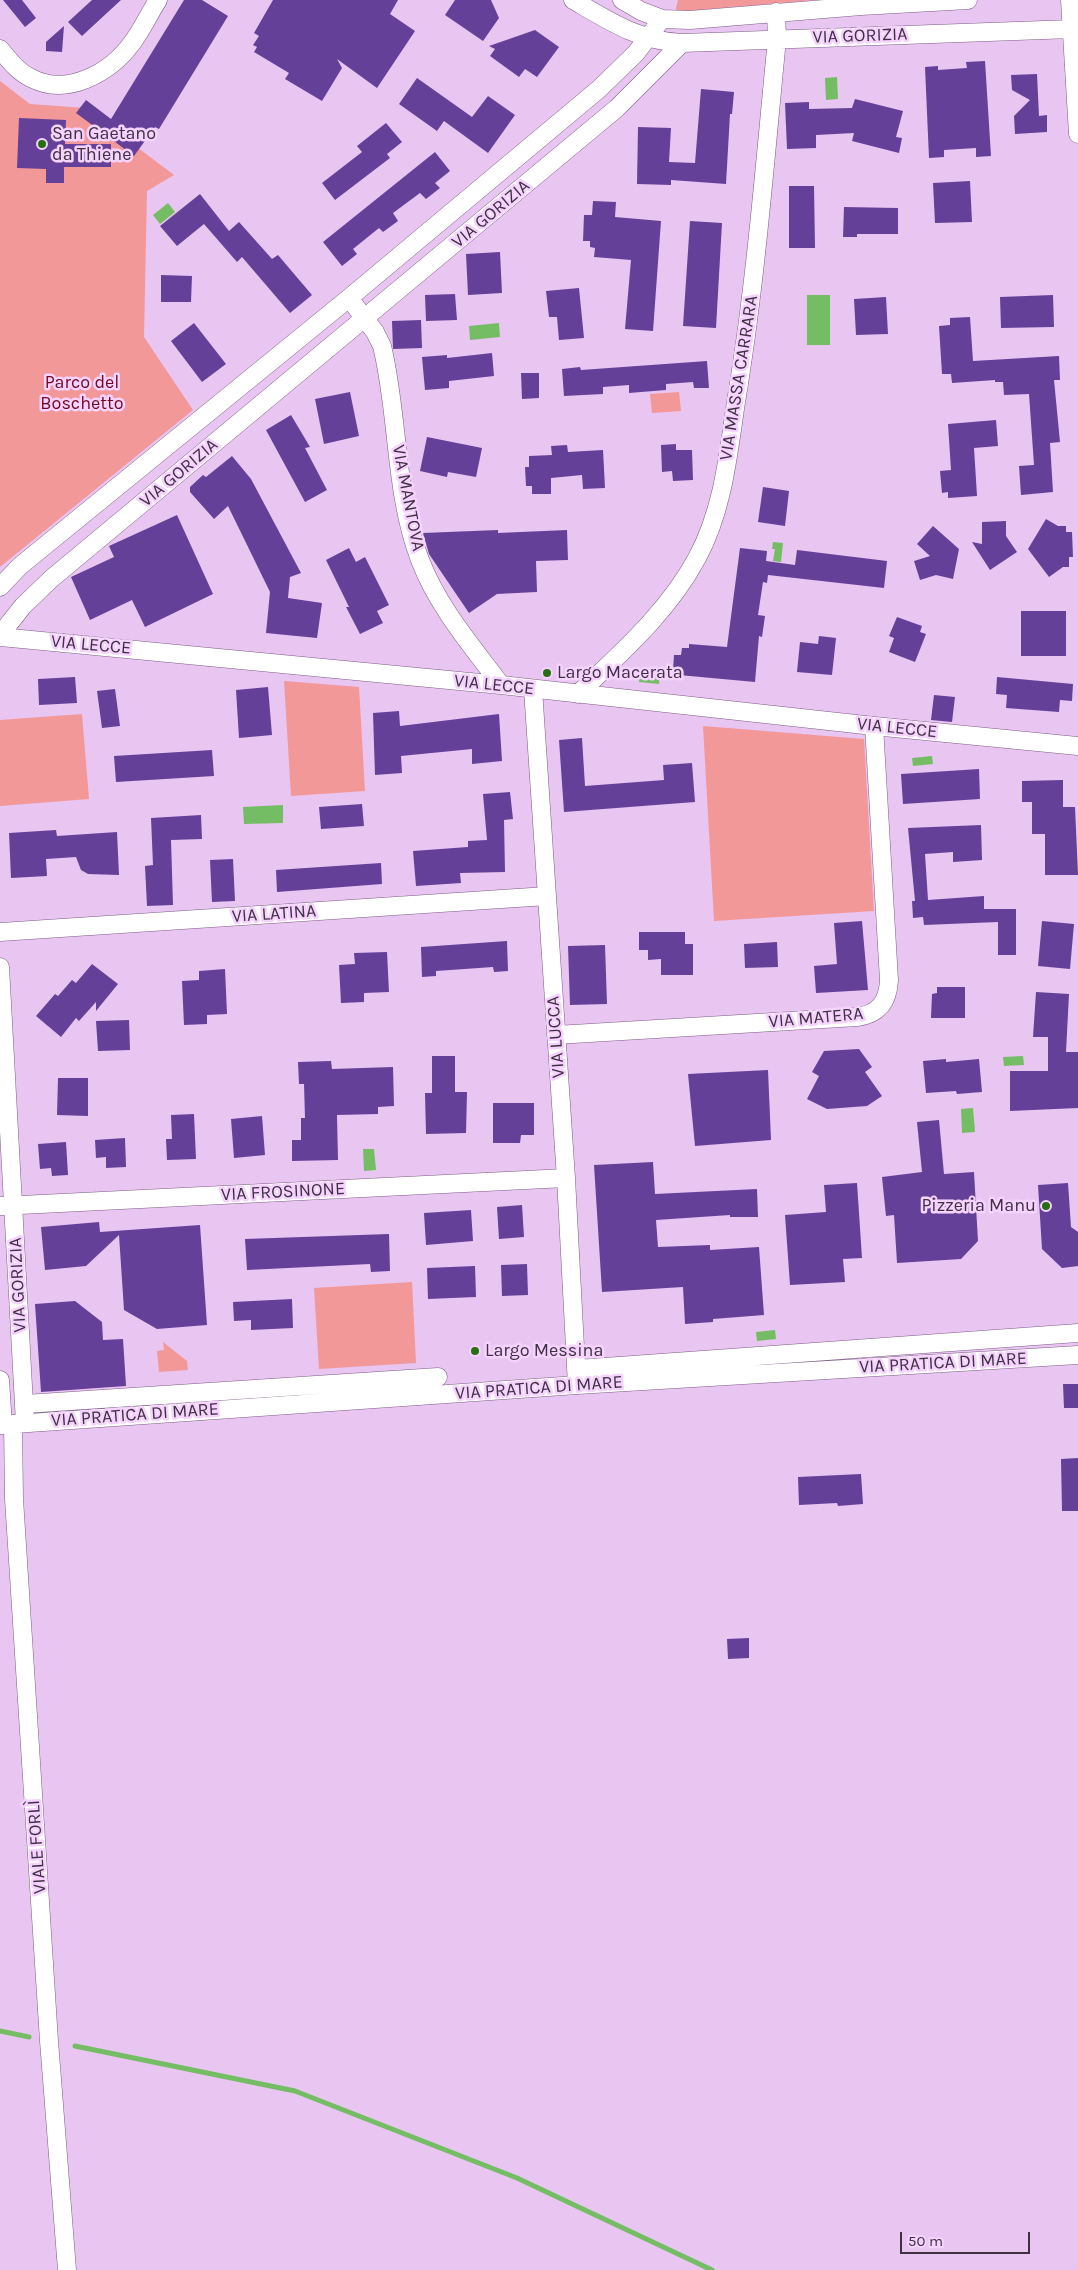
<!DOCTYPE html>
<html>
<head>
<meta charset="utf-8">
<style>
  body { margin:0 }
  #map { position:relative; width:1078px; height:2270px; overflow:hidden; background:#e9c5f1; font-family:Karla,sans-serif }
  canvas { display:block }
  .scale { position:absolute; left:900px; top:2232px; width:130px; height:22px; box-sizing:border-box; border:2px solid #3f3142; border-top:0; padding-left:6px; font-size:15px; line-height:18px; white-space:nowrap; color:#3f3142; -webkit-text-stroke:4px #f6d2ff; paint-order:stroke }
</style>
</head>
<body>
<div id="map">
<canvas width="1078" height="2270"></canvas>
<div class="scale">50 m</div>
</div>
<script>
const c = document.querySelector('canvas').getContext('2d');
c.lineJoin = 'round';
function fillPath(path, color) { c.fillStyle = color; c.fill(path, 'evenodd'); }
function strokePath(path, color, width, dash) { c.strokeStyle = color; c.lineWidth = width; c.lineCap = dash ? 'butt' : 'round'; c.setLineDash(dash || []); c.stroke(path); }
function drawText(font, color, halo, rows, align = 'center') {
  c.font = font + ' Karla,sans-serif'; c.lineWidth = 5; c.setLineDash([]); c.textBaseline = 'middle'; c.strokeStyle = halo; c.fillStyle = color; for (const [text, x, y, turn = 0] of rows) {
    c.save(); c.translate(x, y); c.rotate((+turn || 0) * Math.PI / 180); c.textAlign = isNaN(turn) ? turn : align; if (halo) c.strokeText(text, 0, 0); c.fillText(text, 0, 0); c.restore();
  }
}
fillPath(new Path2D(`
  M678 0H814L675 12Z
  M0 81 30 104 85 108 174 175 147 191 144 337 193 410 0 567Z
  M679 392 681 411 652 413 650 394Z
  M284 681 359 687 365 791 291 796Z
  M82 714 89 799 0 806V720Z
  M703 726 864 739 874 911 714 921Z
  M412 1282 416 1363 319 1369 314 1288Z
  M163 1342 187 1361 188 1370 159 1372 157 1351 164 1350Z`), '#f39898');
fillPath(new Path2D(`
  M837 77 838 99 826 100 825 78Z
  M168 203 175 212 160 224 153 215Z
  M807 295H830V345H807Z
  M499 323 500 337 470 340 469 326Z
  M773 542 783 543 781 562 773 561 775 549H772Z
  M640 672 660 674 659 684 639 682Z
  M932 756 933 764 913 766 912 758Z
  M283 805V823L244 824 243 807Z
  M1023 1056 1024 1065 1004 1066 1003 1057Z
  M973 1108 975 1132 962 1133 961 1109Z
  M363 1149H374L376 1170 364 1171Z
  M775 1330 776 1339 757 1341 756 1332Z`), '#75bd65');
strokePath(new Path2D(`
  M0 2031 29 2037
  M75 2046 295 2091 517 2178 712 2270`), '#75bd65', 5);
fillPath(new Path2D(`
  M3 0H22L36 18 25 27Z
  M92 0H121L82 36 68 22Z
  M184 0H202L228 16 159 129 155 127 134 156 76 113 86 100 111 119Z
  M273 0H398L390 14 415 31 377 88 337 59 342 68 322 101 285 79 289 73 254 52 257 47 253 45 259 36 254 33Z
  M455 0H491L499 18 483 41 445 15Z
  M64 26 62 52 46 51V42Z
  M535 30 559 47 537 77 525 69 519 77 490 56 495 49 489 46Z
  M985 61 991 156 976 157V148L944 150V157L929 158 925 67 938 66V70L967 68 966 62Z
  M1037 74 1039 116 1047 115V132L1015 134 1014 116 1030 100 1012 90 1011 75Z
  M417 78 472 117 488 96 515 115 488 153 444 121 437 131 399 104Z
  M701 89 734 92 732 114H730L726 184 671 180V185L637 184 638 127 671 128 669 162 695 163Z
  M855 99 903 111 896 137 902 138 899 153 852 141 854 133 816 135V148L787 149 785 103 809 102V109L852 108Z
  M19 118 66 120 65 144H111V167H64V183H46V169L17 168Z
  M386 123 402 142 387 154 390 158 335 200 322 183 362 152 357 146Z
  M435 152 450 171 435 183 440 188 426 199 420 193 393 213 398 221 383 232 379 228 353 249 357 254 342 266 323 242Z
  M970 181 972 222 935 223 933 183Z
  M789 186H814L815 248H789Z
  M200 194 229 231 239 222 272 259 278 255 312 295 290 313 242 257 237 262 204 224 177 246 160 226Z
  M593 201 616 202 615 217 661 221 653 331 625 329 631 260 594 257 595 248 590 247V241H583L584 215H592Z
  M844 207 898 208V234H857V237H843Z
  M690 221 722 223 716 328 683 326Z
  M500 252 502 293 468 295 466 254Z
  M161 275 192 276 191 302H161Z
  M579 288 584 338 559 340 557 317H549L546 291Z
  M455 294 457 320 426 321 425 295Z
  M1053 295 1054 327 1001 328 1000 297Z
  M886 297 888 334 856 335 854 299Z
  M970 317 973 361 1059 356 1060 380H1054L1060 442 1050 443 1053 492 1021 495 1019 466 1034 465 1029 394 1004 395 1003 382H995V380L952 383 951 374H942L939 326 950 325V318Z
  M421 320 422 348 393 349 392 321Z
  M194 323 226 364 202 382 171 341Z
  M492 353 494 376 449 381V388L425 390 422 357 447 355V358Z
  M707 361 709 388H694L693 382 666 384V390L629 393V385L603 387V394L564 396 562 369 580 367 581 370Z
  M521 373H539V398L522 399Z
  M350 392 359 436 324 444 315 399Z
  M291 415 310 447 305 448 327 490 305 502 266 430Z
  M996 420 998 446 974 448 977 496 948 498V492L942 493 940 471 951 470 948 424Z
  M427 437 482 448 476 477 448 472 447 477 420 471Z
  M676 444V450H692L693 480 673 481 672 471 662 472 661 445Z
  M567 445 568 452 603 450 605 488 583 489 582 475 551 478V494H532V486H526L525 467H529V456L552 455 551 446Z
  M232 456 251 479 301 573 290 577 288 598 322 603 317 638 266 633 270 592 228 506 214 519 190 492V487L203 475 206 477Z
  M763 487 789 491 785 526 758 522Z
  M177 515 213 594 145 627 132 600 90 620 71 577 114 557 109 546Z
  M1046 519 1058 526H1066V532H1072L1073 557H1069V567H1063L1049 577 1028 549Z
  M1006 521V536L1017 552 990 570 972 542 982 544V522Z
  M933 526 959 549 953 579 936 575 920 580 914 561 930 556 917 544Z
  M498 530V533L567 530 568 560 536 561 537 592 497 594 469 613 429 554 423 533Z
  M349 548 356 562 365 557 389 605 377 611 383 623 360 634 346 607H349L326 560Z
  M740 548 767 551 766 561 795 565 797 550 887 561 884 588 768 575 767 583 763 582 758 615 765 616 762 637 759 636 755 682 679 675V671H673L674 655H681L682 648H689V644L727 647Z
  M1021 611H1066V656H1021Z
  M897 617 922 626 920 632 926 634 915 662 889 652 894 638 889 636Z
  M819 636 836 638 832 675 797 672 800 642 818 644Z
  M75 677 77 703 39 705 38 679Z
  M997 677 1073 684 1072 701 1060 700 1059 712 1006 708 1007 695 996 694Z
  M268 687 272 735 239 738 236 690Z
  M115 689 120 726 102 728 97 691Z
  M934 695 955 697 952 722 931 720Z
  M399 711 400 726 499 714 502 761 472 764V749L401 756 402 773 375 775 373 713Z
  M582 738 585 786 664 780 663 765 692 763 695 802 564 812 559 740Z
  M212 750 214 776 116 782 114 756Z
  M979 769 980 799 903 804 901 774Z
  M1063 780V807H1075L1078 875H1045V834H1032V802H1022V781Z
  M510 792 513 819 504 820 505 872 460 873 461 883 416 886 413 851 468 847V841L487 840 483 794Z
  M362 804 364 826 321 829 319 807Z
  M201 815 202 839 171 840 173 905 147 906 145 866 153 865 151 818Z
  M981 825 982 860 953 862V852L925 854 928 900 984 896V909H1016V955H998V922L924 925 923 917 913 918 912 901H915L908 828Z
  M56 830 57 836 117 832 119 875 88 874 81 870 76 857 46 859 47 876 11 878 9 833Z
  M233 859 235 901 212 902 210 860Z
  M381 863 382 884 277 892 276 870Z
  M862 921 868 990 816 993 814 966 837 964 834 923Z
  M1042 921 1074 924 1070 969 1038 966Z
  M639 932H685V944H693V975H661V959L648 960V950H639Z
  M507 941 508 971 494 972 493 967 436 971V976L422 977 421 947Z
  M777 942 778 967 745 968 744 944Z
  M605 945 607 1004 570 1005 568 946Z
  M387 952 389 992 364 993V1002L341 1003 339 965 355 964 354 953Z
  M92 964 118 984 96 1011V1002L79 1021 76 1018 61 1037 36 1016 55 994 58 996 72 980 76 983Z
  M225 969 227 1014 207 1015V1024L184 1025 182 981 199 980V971Z
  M937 987H965V1018H931L932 994 937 993Z
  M1036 992 1069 994 1066 1052H1078V1108L1010 1111V1071H1048V1037H1033Z
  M129 1020 130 1050 98 1051 96 1021Z
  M859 1049 872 1067 865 1072 882 1096 867 1106 827 1109 807 1099 819 1076 812 1072 824 1051Z
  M432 1056H455V1092H467L466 1133 426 1134 425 1093H432Z
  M946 1059V1062L979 1059 982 1092 957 1094 956 1091 926 1093 923 1061Z
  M331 1061 332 1069 393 1067 394 1106 378 1107V1114L337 1115 338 1160 292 1161V1140H301V1118H305L304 1084H299L298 1062Z
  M768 1070 771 1140 695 1146 688 1074Z
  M58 1078H88V1116L57 1115Z
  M493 1103H534V1135H521L520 1143H493Z
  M194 1114 196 1159 167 1160 166 1139H172L171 1115Z
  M262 1116 265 1155 234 1158 231 1119Z
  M939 1120 944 1174 974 1172 978 1241 961 1259 897 1263 894 1215 886 1216 882 1177 922 1172 917 1122Z
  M125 1138 126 1167 106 1168V1157L96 1158 95 1140Z
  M66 1142 68 1175 52 1176 51 1168 40 1169 38 1144Z
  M653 1162 655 1194 757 1189 758 1217H730V1215L656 1220 658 1247 710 1245V1250L759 1247 764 1315 713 1319V1322L685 1324 683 1287 602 1292 594 1165Z
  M857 1183 862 1258 843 1259 845 1282 790 1285 785 1215 826 1212 824 1185Z
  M1068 1183 1071 1227 1078 1232V1266L1062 1268 1042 1249 1038 1185Z
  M522 1205 524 1237 499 1239 497 1207Z
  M471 1210 473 1241 426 1245 424 1213Z
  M99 1222 100 1232 200 1225 207 1325 157 1329 124 1310 119 1235 86 1266 45 1270 41 1227Z
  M389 1234 390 1271 371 1272 370 1264 247 1270 245 1239Z
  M527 1264 528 1295 502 1296 501 1265Z
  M475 1266 476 1297 428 1299 427 1268Z
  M292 1299 293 1328 251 1330V1320L234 1321 233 1302Z
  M75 1301 102 1322 103 1340 123 1339 126 1386 41 1392 35 1304Z
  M1063 1384H1078V1408H1064Z
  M1078 1458V1511H1062L1061 1459Z
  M861 1474 863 1504 838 1506 837 1503 799 1505 798 1477Z
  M749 1638V1658L728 1659 727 1639Z`), '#654099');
const minor = new Path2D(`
  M573 0C609 21 639 41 682 43
  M622 0 641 11 662 19
  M1070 0 1078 134
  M0 49C9 60 18 72 31 78 67 97 110 73 132 43 142 30 149 14 158 0
  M349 298 375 332 382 346C399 416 394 492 420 560 438 607 471 645 501 685
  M0 587 20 566 349 298 599 89 636 53 662 19 690 20 861 6 968 0
  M0 635 23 606 51 579 617 108 682 43 1072 29
  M0 637 501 685 874 726 1078 746
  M533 689 566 1178 577 1385
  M578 694C621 653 668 612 697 558 723 510 728 456 736 402 756 282 765 160 777 39L776 12
  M0 932 547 896
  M0 967 25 1423
  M556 1035 857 1017C879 1014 888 1002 889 980L874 726
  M0 1206 566 1178
  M577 1369 1078 1333
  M0 1380 3 1425
  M25 1404 438 1377
  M13 1424 14 1499 49 2041 67 2270
  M0 1425 577 1385 1078 1355`);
strokePath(minor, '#7d5d85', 19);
strokePath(minor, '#fff', 18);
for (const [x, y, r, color] of [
  [42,144,5,"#266f0f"],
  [547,673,5,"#266f0f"],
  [1046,1206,5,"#266f0f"],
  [475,1351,5,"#266f0f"]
]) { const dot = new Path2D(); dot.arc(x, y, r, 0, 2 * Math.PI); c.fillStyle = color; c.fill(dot); strokePath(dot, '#f6d2ff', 2); }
drawText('18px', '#3f3142', '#f6d2ff', [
  ["VIA GORIZIA",860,36,-2],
  ["VIA GORIZIA",491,214,-40],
  ["VIA MASSA CARRARA",739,378,-81],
  ["VIA GORIZIA",179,473,-40],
  ["VIA MANTOVA",408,498,79],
  ["VIA LECCE",91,645,5],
  ["VIA LECCE",494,685,6],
  ["VIA LECCE",897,728,6],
  ["VIA LATINA",274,914,-4],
  ["VIA MATERA",816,1018,-5],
  ["VIA LUCCA",556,1037,-94],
  ["VIA FROSINONE",283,1192,-3],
  ["VIA GORIZIA",18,1285,-93],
  ["VIA PRATICA DI MARE",943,1363,-3],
  ["VIA PRATICA DI MARE",539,1388,-4],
  ["VIA PRATICA DI MARE",135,1415,-4],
  ["VIALE FORLÌ",37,1847,-94]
]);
drawText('18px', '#3f3142', '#f6d2ff', [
  ["San Gaetano",52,134],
  ["da Thiene",52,155],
  ["Largo Macerata",557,673],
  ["Pizzeria Manu",1036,1206,"right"],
  ["Largo Messina",485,1351]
], 'left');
drawText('18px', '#73071c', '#f6d2ff', [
  ["Parco del",82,383],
  ["Boschetto",82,404]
]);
</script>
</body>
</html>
